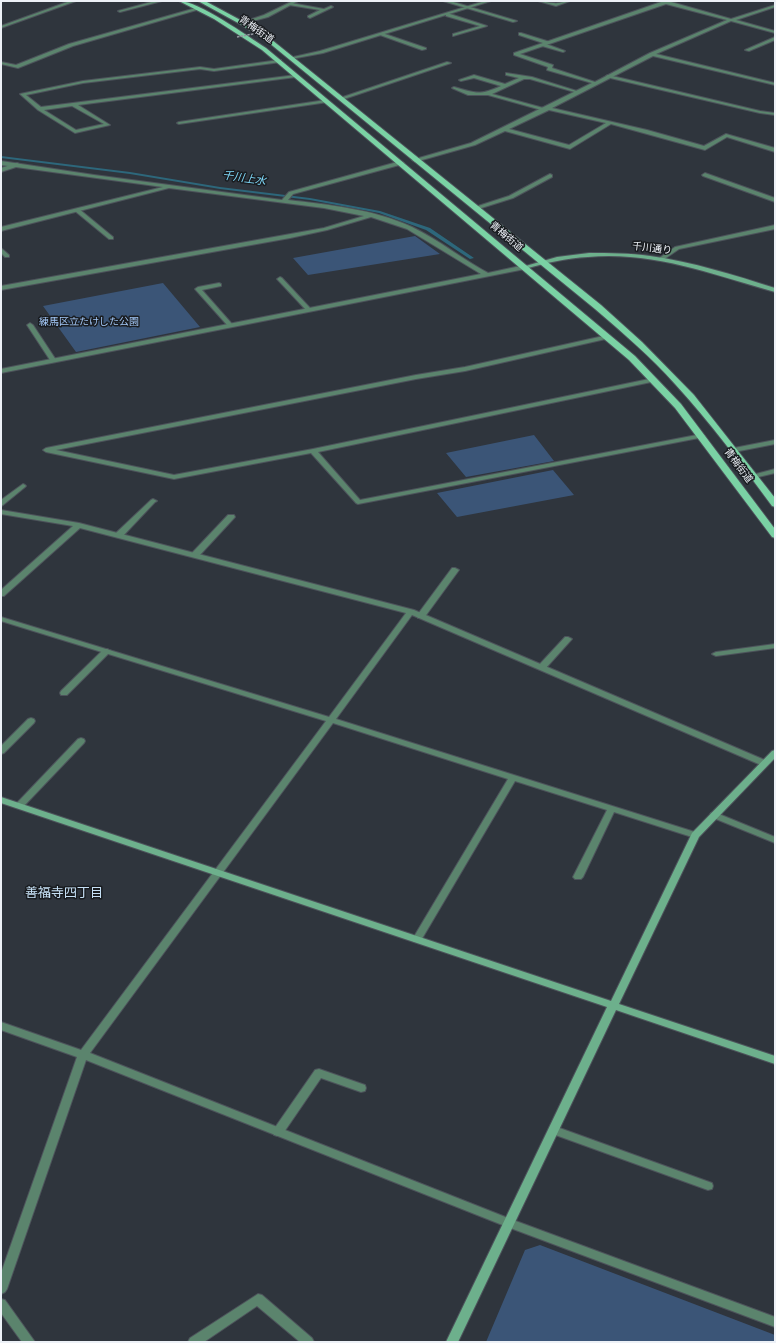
<!DOCTYPE html>
<html>
<head>
<meta charset="utf-8">
<style>
  body { margin:0 }
  #map { position:relative; width:776px; height:1343px; overflow:hidden; background:#2f353d; font-family:"Nunito Sans",sans-serif }
  canvas { display:block }
  .frame { position:absolute; inset:0; border:2px solid #edf1f7; pointer-events:none }
</style>
</head>
<body>
<div id="map">
<canvas width="776" height="1343"></canvas>
<div class="frame"></div>
</div>
<script>
const c = document.querySelector('canvas').getContext('2d');
c.lineJoin = 'round';
function fillPath(path, color) { c.fillStyle = color; c.fill(path, 'evenodd'); }
function strokePath(path, color, width, dash) { c.strokeStyle = color; c.lineWidth = width; c.lineCap = dash ? 'butt' : 'round'; c.setLineDash(dash || []); c.stroke(path); }
function drawText(font, color, halo, rows, align = 'center') {
  c.font = font + ' "Nunito Sans","Noto Sans JP",sans-serif'; c.lineWidth = 3; c.setLineDash([]); c.textBaseline = 'middle'; c.strokeStyle = halo; c.fillStyle = color; for (const [text, x, y, turn = 0] of rows) {
    c.save(); c.translate(x, y); c.rotate((+turn || 0) * Math.PI / 180); c.textAlign = isNaN(turn) ? turn : align; if (halo) c.strokeText(text, 0, 0); c.fillText(text, 0, 0); c.restore();
  }
}
fillPath(new Path2D(`
  M415 236 440 254 308 275 293 258Z
  M163 283 200 327 76 352 43 306Z
  M534 435 554 461 466 477 446 453Z
  M553 470 574 495 457 517 437 493Z
  M540 1245 775 1335V1342H486L525 1250Z`), '#3b5577');
fillPath(new Path2D(`
  M1 156 130 172 220 187 310 198 380 211 430 228 474 258 470 259 426 230 379 213 310 200 220 189 130 174 1 158Z`), '#2d677b');
const lane = new Path2D(`
  M155 1H162L120 12 118 11Z
  M443 1H450L517 21 513 22Z
  M538 1C544 1 548 3 554 3 559 4 565 1 570 1L556 6Z
  M291 3 324 9 331 6 333 7 310 18 308 17V16L320 10 289 5V4Z
  M446 14H450L487 26 453 36V34L480 26 446 16Z
  M382 33 426 48V49L422 50 380 35V34Z
  M521 33 550 42V43L546 44 519 35V33Z
  M775 37V40L749 51 745 50Z
  M542 44H546L565 51 563 52 542 46Z
  M279 60H281V62L214 71 200 69 83 83 26 95 41 107 296 75 298 76 296 77 78 105 110 125 75 133 38 110 20 94 83 81 200 67 214 69ZM72 106 104 124 76 130 44 110Z
  M506 73 532 77 580 92 578 93 530 79H524L492 94 547 109V111H545L488 95H468L452 88 454 87C476 93 479 96 501 86L474 78 461 81 459 80 474 75 505 84 519 78 506 75Z
  M608 75 760 111 775 113V115L760 113 606 77V76Z
  M326 100H328V102L179 124 177 123 179 122Z
  M17 163 19 164V166L1 172V168Z
  M705 173 775 198V202L703 176 702 175Z
  M550 174 552 175V177L513 198 475 210 472 208 509 196Z
  M75 209H79L113 237V239H109L75 211Z
  M1 248 9 255V257H5L1 253Z
  M280 277 282 278 310 308V310H306L278 280 277 279Z
  M219 283 221 284V286L202 290 232 324V326H228L195 289 198 287Z
  M30 323 33 325 56 360 55 361H51L50 360 27 325Z
  M775 469V473L754 478 751 476 752 475Z
  M23 484 25 485 26 486 25 487 3 505 1 506V500Z
  M153 499 157 501 155 502 122 537H116L115 535 116 533 151 500Z
  M228 515H234L235 517 198 557H192L191 555 192 553Z
  M452 568H455L459 570 424 618H418L417 616 418 614Z
  M565 637H568L572 639 545 669H539L538 667 539 665Z
  M104 649H107L111 651 67 695H61L60 693 61 691Z
  M31 718 34 719 35 721 34 723 4 753 1 754V746L28 719Z
  M81 738 84 739 85 741 84 743 22 808H16L15 806 16 804 78 739Z
  M319 1069 365 1085 366 1088 365 1091 361 1092 321 1078 282 1135 278 1136 274 1135 273 1132 274 1129 315 1070Z
  M554 1126 712 1183 713 1186 712 1189 708 1190 550 1133 549 1130 550 1127Z
  M258 1294 262 1295 312 1338 314 1342H300L257 1306 204 1342H188L190 1338Z`);
const street = new Path2D(`
  M70 1H76L1 28V26Z
  M293 1H298L268 17 242 24 240 23 264 15Z
  M485 1H491L323 53 291 59 289 58 320 51Z
  M664 1H672L671 2 731 19 775 5V7L736 20 775 31V33L731 21 656 54 775 83V85L653 56 552 108 647 130 704 146 726 134 775 148V152L727 137 705 150 611 124 570 149 505 131 475 145 415 162 412 160 471 143 592 83 547 70 548 67 514 55V53ZM666 4 727 20 650 53 595 82 552 68 553 65 520 54ZM549 110 606 123 569 145 509 129Z
  M196 8 200 9 73 46 18 68 1 64V62L16 65 69 44Z
  M447 62 451 63 344 99 340 98Z
  M1 161 94 175 282 200 289 192 401 161 404 163 403 164 293 194 288 200C329 205 374 209 412 227 439 240 462 259 488 273L525 265 528 267 525 269 1 373V369L481 274 407 229 371 217 327 230 290 238 1 290V286L324 228 364 216 324 208 169 188 1 231V227L163 187 1 165Z
  M775 225V229L679 249 663 260 658 259 675 247Z
  M608 335 611 337 610 338 465 371 416 379 56 450 174 475 313 449 654 378 657 380 656 381 318 452 360 500 702 434 705 436 704 437 358 504 356 503 311 453 174 479 46 452 43 450 46 448 416 375 465 367Z
  M775 440V444L734 452 731 450 734 448Z
  M1 510 79 523 414 610 767 761 768 763 767 765H761L412 615 336 719 698 833 699 835 698 837H692L614 812 583 877 581 879H575L573 877 607 810 515 781 420 942H414L412 940 508 779 333 723 90 1053 513 1220 775 1317V1327L505 1226 86 1060 7 1289 5 1292 1 1294V1273L77 1057 1 1030V1022L81 1050 326 721 1 621V617L329 717 406 613 80 528 4 596H1V590L73 526 1 514Z
  M775 644V648L716 656 712 654 716 652Z
  M714 812 775 837V843L711 817 710 815 711 813Z
  M1 1299 5 1300 35 1342H22L1 1313Z`);
const secondary = new Path2D(`
  M589 253C609 253 630 253 650 256 693 262 734 275 775 288V292C714 275 653 251 588 257 566 258 546 263 525 269L522 267 557 257Z
  M775 750V758L699 837 619 1004 775 1056V1064L616 1010 458 1342H446L607 1007 1 803V797L611 1001 692 833 772 751Z`);
const primary = new Path2D(`
  M179 1C199 1 247 36 266 48L635 356 681 404 775 529V538L772 537 675 408 629 360 262 50 214 19Z
  M198 1H205L244 22 272 40 601 305 642 342 694 395 775 498V507L772 506C741 464 710 422 675 384 651 357 623 333 595 309L268 42 240 24Z`);
strokePath(lane, '#4d535b', 2);
strokePath(street, '#4d535b', 2);
strokePath(secondary, '#4d535b', 2);
strokePath(primary, '#4d535b', 2);
fillPath(lane, '#5b846d');
fillPath(street, '#5b846d');
fillPath(secondary, '#6db08c');
fillPath(primary, '#7ad2a4');
strokePath(new Path2D(`
  M237 37 269 31`), '#94989f', 1.5, [2.5, 1]);
drawText('10px', '#edf1f7', '#191c20', [
  ["青梅街道",256,30,35],
  ["青梅街道",506,237,40],
  ["千川通り",652,249,7],
  ["青梅街道",738,466,53]
]);
drawText('10px', '#a5cafa', '#191c20', [
  ["練馬区立たけした公園",89,323]
]);
drawText('italic 11px', '#81dbfc', '#191c20', [
  ["千川上水",244,179,8]
]);
drawText('13px', '#c6e0f5', '#191c20', [
  ["善福寺四丁目",64,894]
]);
</script>
</body>
</html>
